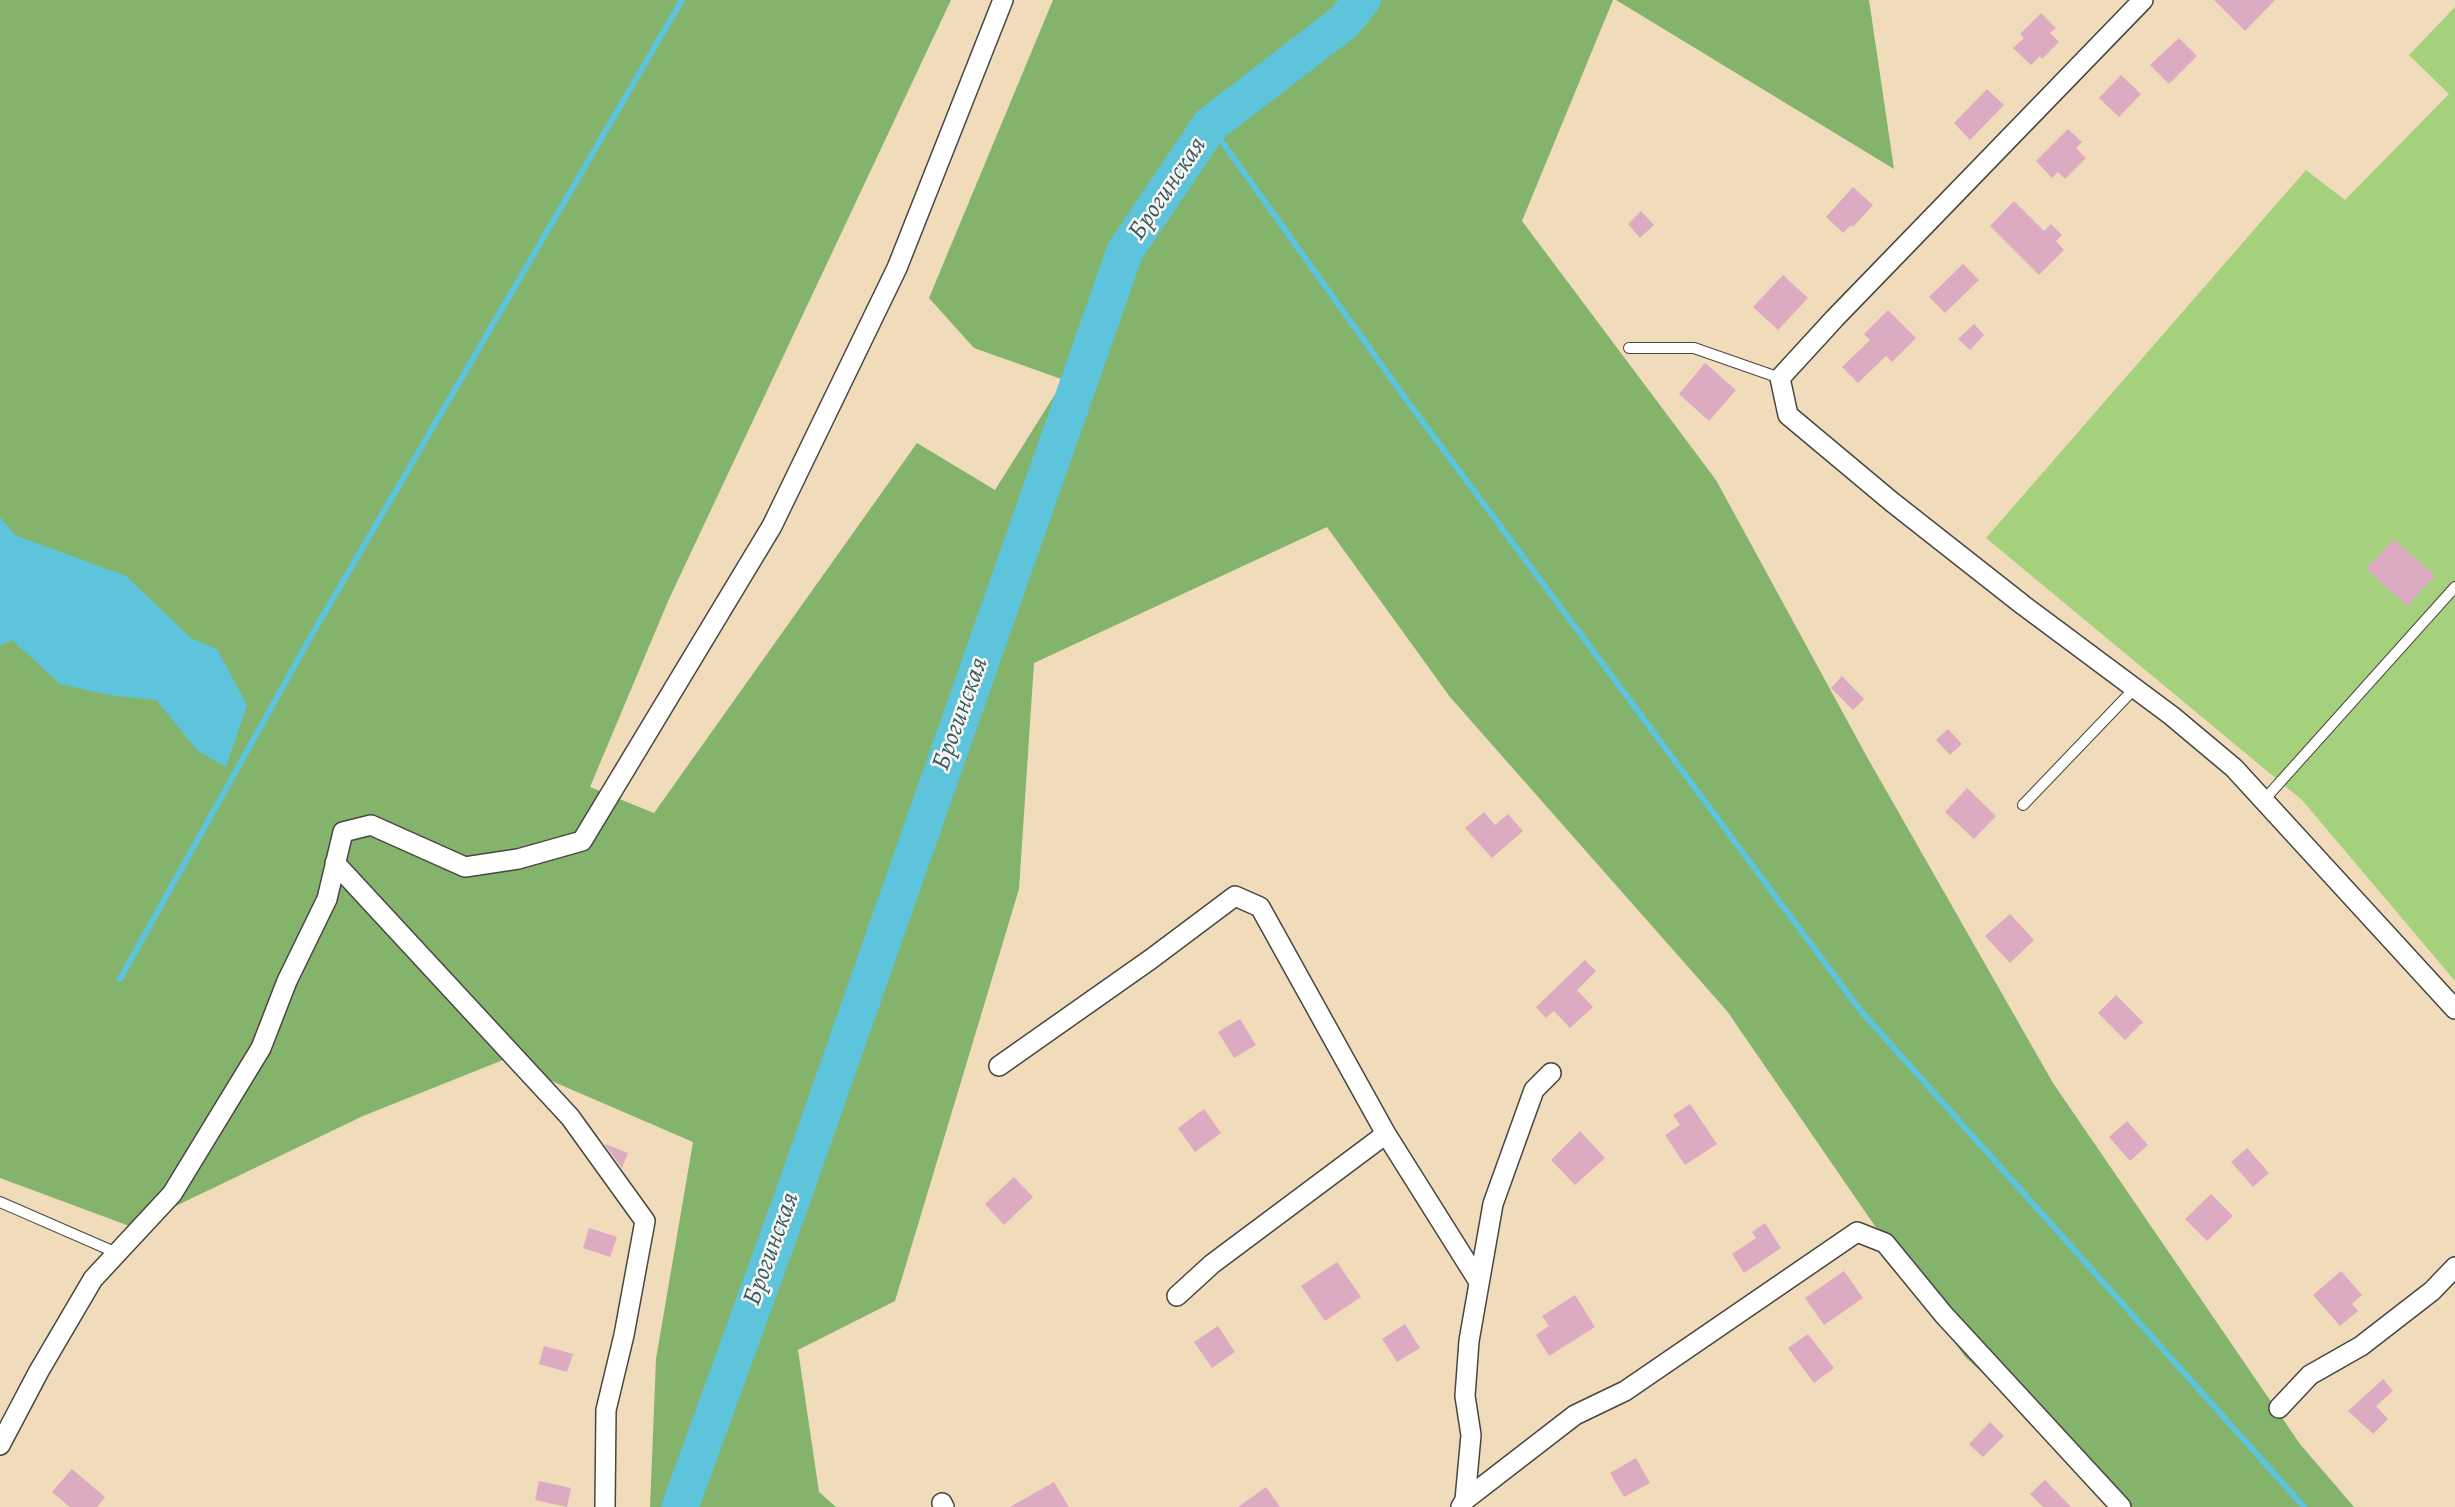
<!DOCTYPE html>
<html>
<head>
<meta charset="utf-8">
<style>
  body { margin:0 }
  canvas { display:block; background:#f0dcba }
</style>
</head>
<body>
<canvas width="2455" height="1507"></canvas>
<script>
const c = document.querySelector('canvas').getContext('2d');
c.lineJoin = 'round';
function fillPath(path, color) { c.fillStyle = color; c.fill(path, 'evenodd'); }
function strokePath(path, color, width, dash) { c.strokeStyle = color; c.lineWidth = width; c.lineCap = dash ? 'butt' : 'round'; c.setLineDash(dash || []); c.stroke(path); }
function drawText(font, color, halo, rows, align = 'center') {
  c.font = font + ' Alegreya,serif'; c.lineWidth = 5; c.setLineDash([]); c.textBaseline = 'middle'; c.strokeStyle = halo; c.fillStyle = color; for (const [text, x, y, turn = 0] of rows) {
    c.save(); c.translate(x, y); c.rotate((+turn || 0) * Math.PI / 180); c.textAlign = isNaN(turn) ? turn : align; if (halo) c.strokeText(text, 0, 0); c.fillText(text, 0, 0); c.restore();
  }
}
fillPath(new Path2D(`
  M2455 7V981L2302 800 1986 538 2306 170 2345 200 2449 94 2409 55Z`), '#a5d17d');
fillPath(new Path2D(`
  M0 0H951L669 599 590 787 654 813 917 443 995 490 1064 380 974 348 929 298 1053 0H1613L1522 221 1716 480 1867 757 2053 1083 2300 1444 2354 1507H2131L1965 1357 1727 1011 1450 697 1327 527 1034 663 1019 889 895 1301 798 1350 819 1492 836 1507H650L656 1359 693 1142 503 1060 363 1116 132 1227 0 1178Z
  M1616 0H1869L1894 169Z`), '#84b36c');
fillPath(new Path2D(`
  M0 517 15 535 126 576 191 638 217 649 247 705 226 767 198 751 156 700 109 695 60 684 12 640 0 646Z`), '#5ec4db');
strokePath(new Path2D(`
  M1210 125 1408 402 1860 1010 2304 1507
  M120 979 310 638 682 0`), '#5ec4db', 6);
strokePath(new Path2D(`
  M680 1507 792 1199 1125 251 1210 125 1344 22 1362 0`), '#5ec4db', 37);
fillPath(new Path2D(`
  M2214 0H2275L2245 31Z
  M2041 13 2056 28 2050 33 2059 42 2042 59 2040 56 2031 65 2013 48 2024 38 2020 34Z
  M2179 38 2197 56 2169 84 2150 65Z
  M2121 75 2141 94 2119 117 2099 98Z
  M1987 89 2004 105 1970 140 1954 123Z
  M2068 129 2082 142 2076 148 2086 158 2065 179 2058 172 2052 178 2036 161Z
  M1853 187 1873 205 1853 227 1851 225 1843 233 1826 217Z
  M2014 201 2044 231 2051 224 2062 235 2056 241 2064 250 2039 275 1990 226Z
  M1641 211 1654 225 1640 238 1628 224Z
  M1963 264 1979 280 1945 313 1929 297Z
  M1783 275 1808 298 1778 330 1753 307Z
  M1888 310 1916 338 1892 362 1886 356 1858 383 1842 367 1870 340 1864 334Z
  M1974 324 1984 335 1970 350 1958 339Z
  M1705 363 1736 390 1709 421 1679 394Z
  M2394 539 2435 576 2407 606 2366 569Z
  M1842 676 1864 699 1853 710 1831 688Z
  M1948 729 1962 744 1950 755 1936 740Z
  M1967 788 1996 816 1974 839 1945 812Z
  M1484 812 1495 825 1508 814 1523 831 1492 858 1465 828Z
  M2010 914 2034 940 2010 963 1985 936Z
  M1585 960 1596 971 1577 990 1593 1007 1570 1028 1554 1011 1546 1018 1536 1007Z
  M2116 995 2143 1022 2125 1040 2098 1013Z
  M1240 1019 1256 1045 1234 1058 1218 1032Z
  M1690 1104 1717 1144 1685 1165 1665 1135 1680 1125 1673 1115Z
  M1204 1109 1221 1133 1195 1152 1178 1128Z
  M2127 1121 2148 1145 2130 1161 2109 1137Z
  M1580 1131 1605 1158 1575 1185 1551 1160Z
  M605 1144 628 1153 622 1168 605 1145Z
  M2247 1148 2269 1173 2253 1187 2231 1162Z
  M1014 1177 1033 1197 1004 1225 985 1204Z
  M2211 1194 2233 1216 2207 1241 2185 1219Z
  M1765 1223 1781 1248 1744 1273 1732 1254 1756 1238 1752 1232Z
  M589 1228 617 1237 610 1257 583 1248Z
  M1337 1262 1361 1297 1325 1321 1301 1286Z
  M1844 1271 1863 1298 1824 1325 1805 1298Z
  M2341 1271 2362 1295 2352 1304 2358 1311 2340 1326 2313 1295Z
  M1575 1295 1595 1327 1549 1356 1536 1335 1549 1326 1542 1316Z
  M1405 1324 1420 1348 1397 1362 1382 1339Z
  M1218 1326 1235 1352 1212 1368 1194 1342Z
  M1808 1334 1834 1368 1814 1383 1788 1348Z
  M544 1346 573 1354 567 1372 539 1364Z
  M2383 1379 2393 1391 2376 1406 2388 1419 2373 1434 2348 1411Z
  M1990 1422 2004 1436 1983 1457 1969 1444Z
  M1636 1458 1650 1483 1624 1497 1610 1473Z
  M72 1469 105 1497 97 1507H70L52 1492Z
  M2045 1480 2071 1507H2043L2030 1494Z
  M539 1481 571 1488 567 1507 535 1500Z
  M1054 1482 1069 1507H1010Z
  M1266 1487 1280 1507H1238Z`), '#dcabc2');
const service = new Path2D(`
  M1629 348H1694L1780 378
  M2264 800 2455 587
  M2023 805 2135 688
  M0 1202 117 1253`);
const minor = new Path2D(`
  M2143 0 1835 318 1780 378 1788 415 1892 502 2023 605 2172 716 2234 768 2455 1009
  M335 863 570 1117 645 1221 624 1335 606 1410 605 1507
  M999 1066 1151 959 1235 896 1260 907 1386 1134 1479 1282
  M1177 1296 1212 1264 1386 1134
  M2279 1408 2310 1375 2361 1346 2432 1291 2455 1267
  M0 1445 39 1371 93 1279 172 1194 261 1048 287 981 327 899 343 832 371 825 465 867 518 859 582 841 772 526 897 268 1003 0
  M1465 1500 1471 1435 1465 1396 1469 1341 1493 1204 1534 1090 1551 1073
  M942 1503 944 1507
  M1461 1507 1465 1500 1575 1415 1625 1391 1857 1232 1885 1243 1944 1315 2121 1507`);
strokePath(service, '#494640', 12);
strokePath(minor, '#494640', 22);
strokePath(service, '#fff', 10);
strokePath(minor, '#fff', 19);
drawText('italic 26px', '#3a5960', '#f6f6f2', [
  ["Брогинская",1168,189,-56],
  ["Брогинская",961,714,-70],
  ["Брогинская",772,1249,-70]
]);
</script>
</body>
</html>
